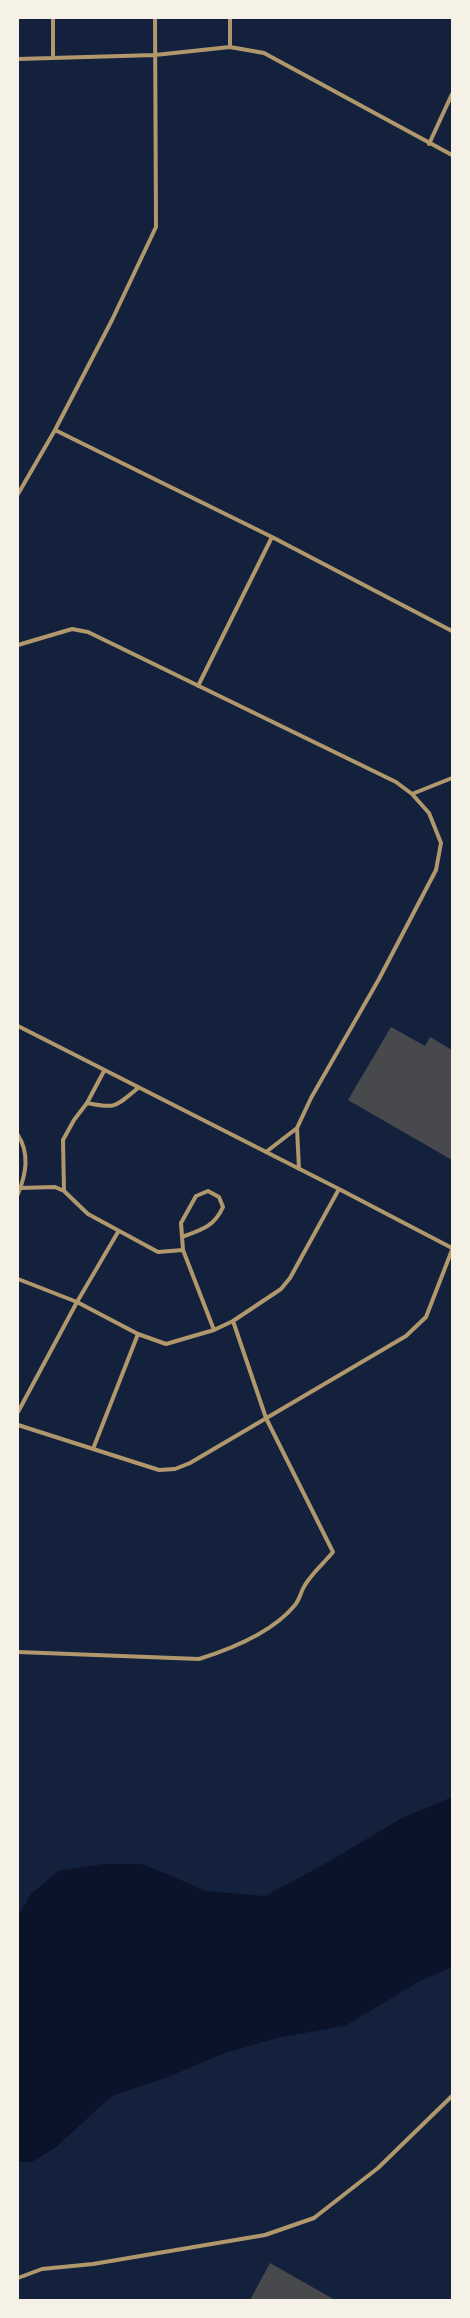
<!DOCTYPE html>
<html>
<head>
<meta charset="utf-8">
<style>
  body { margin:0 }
  #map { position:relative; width:470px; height:2318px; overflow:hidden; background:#14213d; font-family:"Space Grotesk",sans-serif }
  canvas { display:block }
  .frame { position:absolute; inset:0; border:19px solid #f6f1e7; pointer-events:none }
</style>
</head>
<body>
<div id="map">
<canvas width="470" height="2318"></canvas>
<div class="frame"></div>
</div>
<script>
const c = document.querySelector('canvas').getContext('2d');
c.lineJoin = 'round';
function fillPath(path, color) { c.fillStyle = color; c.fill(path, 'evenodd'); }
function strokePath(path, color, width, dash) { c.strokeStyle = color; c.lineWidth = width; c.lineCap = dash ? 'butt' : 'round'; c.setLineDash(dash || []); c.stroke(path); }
fillPath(new Path2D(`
  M452 1797V1967L420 1981 345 2026 281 2037 225 2053 168 2077 112 2096 56 2147 32 2162H18V1916L31 1894 58 1871 103 1864H143L206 1891 265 1896 328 1862 402 1818Z`), '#0b132b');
fillPath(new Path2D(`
  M391 1027 425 1046 430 1037 452 1050V1160L348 1100Z
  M270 2263 335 2300H250Z`), '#48494c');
strokePath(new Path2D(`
  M53 18V58
  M230 47V18
  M18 59 155 55 230 47 264 53 452 155
  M429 144 452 94
  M55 430 272 537 452 631
  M18 494 55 430 112 320 156 227 155 18
  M18 645 72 629 88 632 396 782 412 794 429 813 441 843 436 870 379 979 311 1098 297 1128 266 1152
  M198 686 272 537
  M412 794 452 778
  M18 1026 339 1189 452 1248
  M87 1103C116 1109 115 1107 138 1088
  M297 1128 299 1169
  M18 1135C30 1154 26 1174 18 1194
  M20 1188 55 1187 64 1191 88 1214 158 1252 183 1250
  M64 1191 63 1140 74 1120 87 1103 104 1071
  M182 1237C201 1230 214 1227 223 1207L219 1197 208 1191 196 1196 181 1223 183 1250 214 1330
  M18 1279 77 1302 138 1334 166 1344 214 1330 233 1321 281 1289 290 1278 339 1189
  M18 1412 77 1302 118 1232
  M18 1425 159 1470 175 1469 190 1463 406 1336 426 1317 452 1250
  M93 1449 138 1334
  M18 1652 199 1659C231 1649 273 1632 295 1605 300 1599 301 1591 305 1585 312 1573 324 1563 333 1552L266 1418 233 1321
  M18 2278 42 2269 93 2264 265 2235 314 2218 378 2168 452 2096`), '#b1986c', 4);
</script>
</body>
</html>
